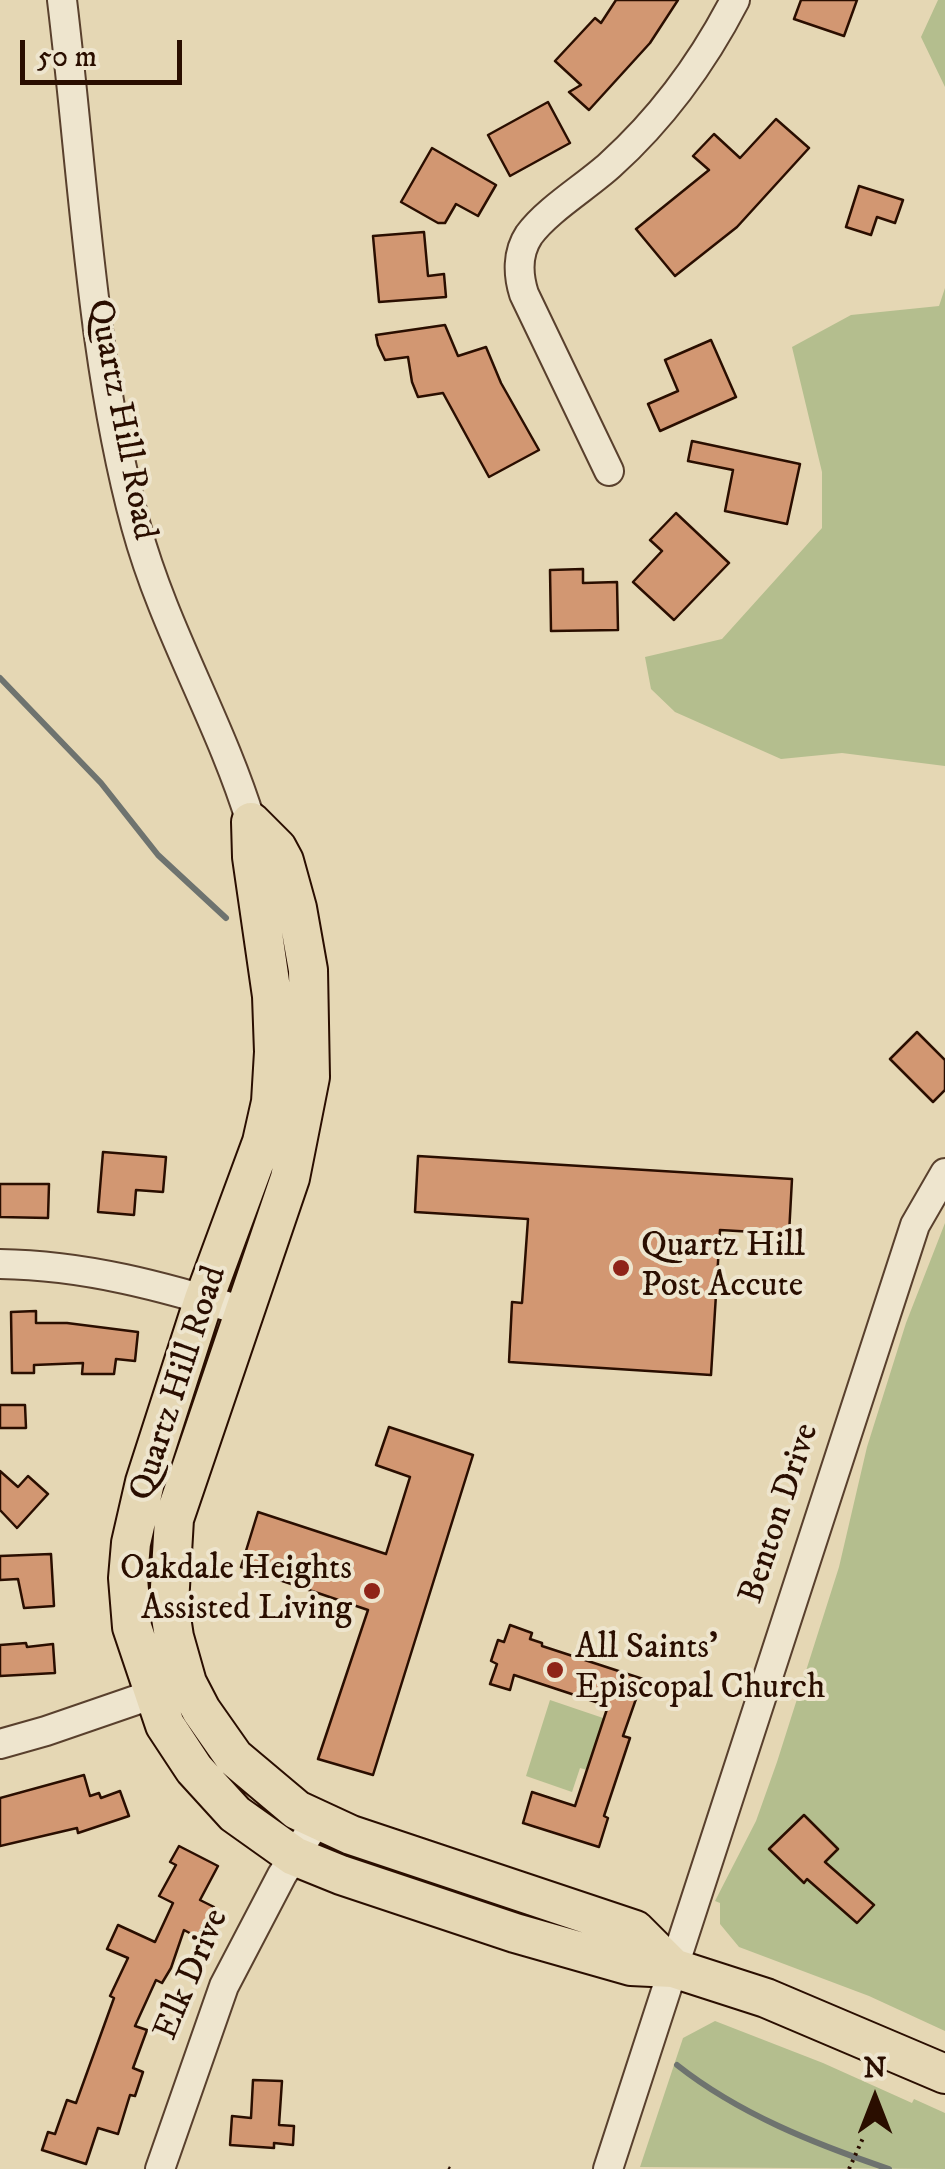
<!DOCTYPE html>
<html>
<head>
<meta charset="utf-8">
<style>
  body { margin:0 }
  #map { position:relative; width:945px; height:2169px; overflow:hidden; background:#e5d7b4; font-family:"IM FELL DW Pica",serif }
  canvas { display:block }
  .north { position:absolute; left:825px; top:2049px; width:100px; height:100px; -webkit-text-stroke:8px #eee5ce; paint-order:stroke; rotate:0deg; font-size:28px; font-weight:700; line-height:40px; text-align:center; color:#2a0e00 }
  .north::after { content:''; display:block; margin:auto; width:35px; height:45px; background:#2a0e00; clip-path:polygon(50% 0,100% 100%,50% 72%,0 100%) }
  .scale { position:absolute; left:20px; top:40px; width:162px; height:45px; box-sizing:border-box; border:5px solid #2a0e00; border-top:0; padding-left:12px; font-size:30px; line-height:35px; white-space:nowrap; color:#2a0e00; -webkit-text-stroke:8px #eee5ce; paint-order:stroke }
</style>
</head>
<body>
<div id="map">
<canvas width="945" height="2169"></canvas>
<div class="north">N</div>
<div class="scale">50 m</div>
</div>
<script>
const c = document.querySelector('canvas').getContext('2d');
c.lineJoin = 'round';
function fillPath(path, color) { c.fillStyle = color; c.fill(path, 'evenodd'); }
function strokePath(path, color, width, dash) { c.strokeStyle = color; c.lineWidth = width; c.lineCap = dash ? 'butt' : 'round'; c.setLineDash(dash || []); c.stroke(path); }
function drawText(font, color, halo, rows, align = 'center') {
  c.font = font + ' "IM FELL DW Pica",serif'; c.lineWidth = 8; c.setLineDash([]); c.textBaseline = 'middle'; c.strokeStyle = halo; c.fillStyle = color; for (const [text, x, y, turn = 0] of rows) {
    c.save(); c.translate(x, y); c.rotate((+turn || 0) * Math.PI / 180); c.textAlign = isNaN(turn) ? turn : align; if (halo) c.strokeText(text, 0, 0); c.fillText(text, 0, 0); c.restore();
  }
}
fillPath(new Path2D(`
  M938 0H945V87L921 37Z
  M945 288V766L842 753 781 759 675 712 651 689 645 657 722 639 822 528V472L792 347 851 315 939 306Z
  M945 1223V2031L869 1996 739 1947 720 1924V1903L715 1901 756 1821 777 1762 839 1567 867 1447 906 1323Z
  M550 1700 609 1720 587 1770 580 1768 572 1792 526 1776Z
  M715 2021 823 2063 912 2103 914 2099 945 2113V2169L640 2167 683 2038Z`), '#b4be8e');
strokePath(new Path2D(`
  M0 678 101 783 158 855 226 918
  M677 2065C739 2114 815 2144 889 2169`), '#6e736f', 6);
const building = new Path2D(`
  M616 0H678L650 43 589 110 569 92 581 85 555 61 595 18 601 23Z
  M801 0H857L844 36 794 19Z
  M548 102 570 143 510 176 488 135Z
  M776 119 809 148 737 227 675 276 636 229 709 170 693 156 714 134 740 158Z
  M432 148 496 185 478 216 456 204 445 223H438L401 202Z
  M859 186 903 200 895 223 877 217 871 235 846 227Z
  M424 232 428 276 444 274 446 297 379 302 373 236Z
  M445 325 458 356 486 347 501 383 539 450 489 477 443 393 418 397 412 382 408 357 385 360 378 345 376 335Z
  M711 340 736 397 660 431 648 404 678 391 665 360Z
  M692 441 800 464 787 524 725 511 733 470 688 461Z
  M676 513 729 563 674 620 633 582 662 551 650 540Z
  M583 569V583L617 582 618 630 551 631 550 570Z
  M917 1032 945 1060V1090L933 1102 890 1059Z
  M103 1152 166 1157 163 1192 136 1190 134 1215 98 1212Z
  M418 1156 792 1179 789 1234 720 1230 711 1375 509 1362 512 1302 522 1303 528 1219 415 1212Z
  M0 1184H49L48 1218 0 1217Z
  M36 1311V1323H67L138 1332 135 1361 116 1359 114 1374H82L83 1363 34 1365V1373H12L11 1312Z
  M0 1405H25L26 1428H0Z
  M389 1427 473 1455 373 1775 318 1759 368 1610 241 1567 258 1512 386 1554 410 1477 376 1465Z
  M0 1471 18 1487 28 1476 48 1494 17 1528 0 1510Z
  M51 1554 54 1606 24 1608 18 1579 0 1580V1556Z
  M510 1625 532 1633 530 1639 542 1643V1646L643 1679 623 1736 630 1738 604 1816 608 1818 599 1847 523 1823 532 1792 575 1806 608 1706 514 1675 510 1690 490 1684 497 1664 491 1661 498 1640 504 1642Z
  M26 1643 27 1647 53 1644 55 1673 0 1676V1645Z
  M84 1775 90 1796 99 1793 101 1798 120 1791 129 1816 78 1833 77 1828 0 1846V1798Z
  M804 1815 838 1849 825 1862 874 1905 857 1923 807 1879 804 1883 769 1849Z
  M179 1846 218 1866 200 1900 214 1907 197 1937 184 1930 171 1968 162 1983 156 1980 135 2026 147 2030 133 2068 143 2072 135 2096 130 2095 118 2134 98 2128 86 2164 42 2150 48 2132 55 2134 67 2100 76 2103 114 1998 110 1996 128 1958 107 1949 118 1925 155 1942 173 1903 159 1896 176 1865 170 1862Z
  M253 2080 282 2081 279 2125 294 2126 293 2145 274 2143V2148L230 2145 232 2116 251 2118Z`);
fillPath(building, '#d29772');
strokePath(building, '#2a0e00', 2.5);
const minor = new Path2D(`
  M62 0C83 171 91 360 136 526 164 629 220 721 251 822
  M609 471 524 294C518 275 517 253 529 235 547 210 587 186 610 165 662 118 703 62 735 0
  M0 1264C85 1265 165 1287 246 1312
  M0 1744 46 1731 171 1688
  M160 2169 224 1986 282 1875 317 1821
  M608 2169 915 1225 945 1173`);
const major = new Path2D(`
  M251 822 252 857 272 996 274 1052 271 1102 262 1142 204 1299 145 1482 131 1543 128 1578 132 1627 165 1725 194 1769 235 1814 294 1856 341 1875 515 1933 631 1966 673 1968 766 1998 945 2074
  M251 822 277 848 284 861 297 908 308 970 310 1077 290 1178 174 1519 169 1604 174 1637 187 1683 201 1710 234 1757 297 1810 351 1835 635 1930 673 1968`);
strokePath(minor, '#59402d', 32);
strokePath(major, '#2a0e00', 42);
strokePath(new Path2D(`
  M448 2168 450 2169
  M849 2169 863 2138`), '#2a0e00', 4, [2.5, 5]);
strokePath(minor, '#eee5ce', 28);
strokePath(major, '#e5d7b4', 38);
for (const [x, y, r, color] of [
  [621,1268,10,"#8f2418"],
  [372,1591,10,"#8f2418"],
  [555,1670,10,"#8f2418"]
]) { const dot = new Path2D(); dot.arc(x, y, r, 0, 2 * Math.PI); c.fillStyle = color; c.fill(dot); strokePath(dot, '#eee5ce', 4); }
drawText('35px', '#2a0e00', '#eee5ce', [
  ["Quartz Hill Road",120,420,79],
  ["Quartz Hill Road",180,1384,-72],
  ["Benton Drive",781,1514,-72],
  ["Elk Drive",193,1975,-67]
]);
drawText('35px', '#2a0e00', '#eee5ce', [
  ["Quartz Hill",641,1248],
  ["Post Accute",641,1288],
  ["Oakdale Heights",352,1571,"right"],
  ["Assisted Living",352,1611,"right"],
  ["All Saints'",575,1650],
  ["Episcopal Church",575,1690]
], 'left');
</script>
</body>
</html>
